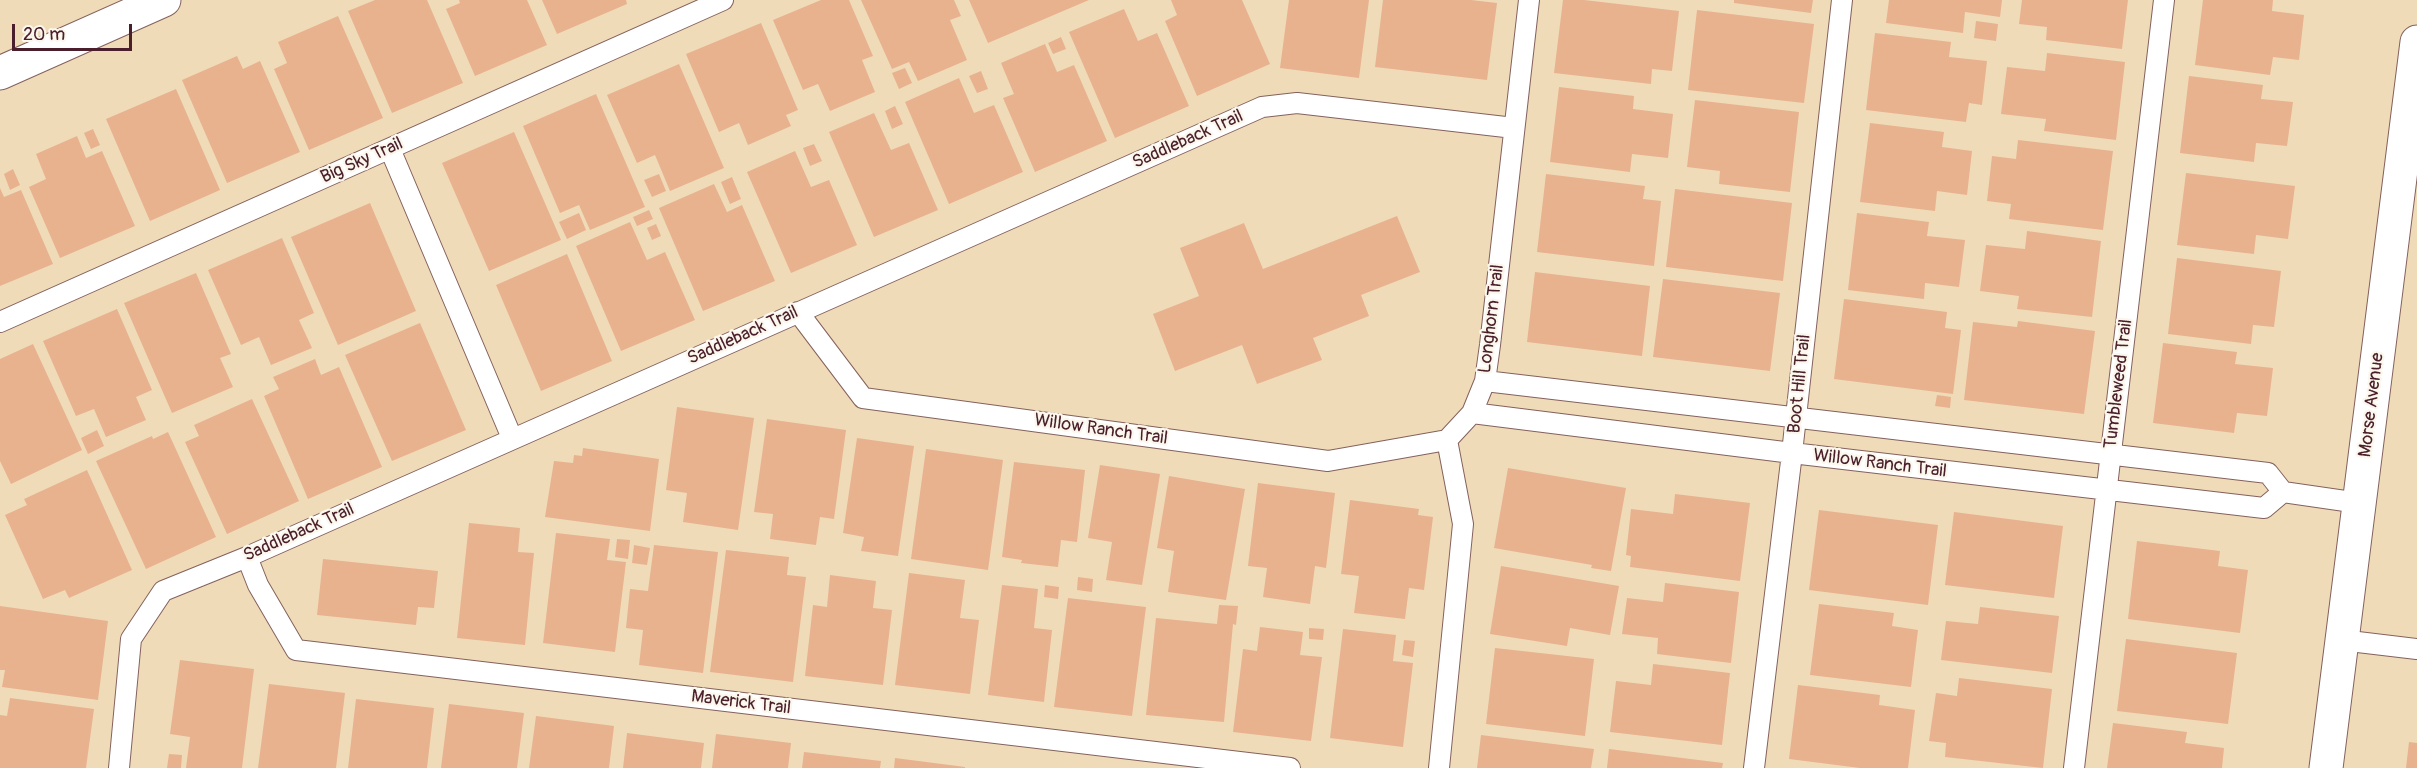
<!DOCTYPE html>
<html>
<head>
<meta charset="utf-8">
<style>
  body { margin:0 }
  #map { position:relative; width:2417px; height:768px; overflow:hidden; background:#f0dbb9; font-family:Pangolin,sans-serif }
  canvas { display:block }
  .scale { position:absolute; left:12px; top:24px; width:120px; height:27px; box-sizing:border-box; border:3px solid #4a1f2b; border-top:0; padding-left:8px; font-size:18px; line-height:21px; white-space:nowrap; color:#4a1f2b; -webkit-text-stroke:4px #fbf7ec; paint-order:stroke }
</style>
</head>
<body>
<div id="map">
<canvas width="2417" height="768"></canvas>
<div class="scale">20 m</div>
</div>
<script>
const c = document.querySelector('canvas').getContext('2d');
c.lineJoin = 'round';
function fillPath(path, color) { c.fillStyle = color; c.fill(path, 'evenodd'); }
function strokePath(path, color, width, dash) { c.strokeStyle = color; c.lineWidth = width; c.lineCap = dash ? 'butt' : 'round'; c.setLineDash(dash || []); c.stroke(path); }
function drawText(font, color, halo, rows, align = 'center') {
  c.font = font + ' Pangolin,sans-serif'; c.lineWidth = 4.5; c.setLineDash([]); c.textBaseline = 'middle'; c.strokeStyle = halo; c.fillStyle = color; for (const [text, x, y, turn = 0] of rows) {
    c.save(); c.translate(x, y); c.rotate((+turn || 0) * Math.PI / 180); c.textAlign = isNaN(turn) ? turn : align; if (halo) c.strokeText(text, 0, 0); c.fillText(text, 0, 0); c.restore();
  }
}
fillPath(new Path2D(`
  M375 0H427L463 83 392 113 348 11Z
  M459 0H527L547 45 475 76 446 9 460 3Z
  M542 0H626L627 4 557 34Z
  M821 0H849L873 56 862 60 875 92 830 111 818 84 803 90 773 20Z
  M861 0H954L961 16 950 20 967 60 918 81 909 62 892 69Z
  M969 0H1089L988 43Z
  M1171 0H1242L1270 64 1197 96 1165 21 1177 15Z
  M1289 0H1369L1359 78 1280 68Z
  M1383 0H1471L1497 3 1487 80 1375 67Z
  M1563 0H1584L1679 11 1672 71 1652 69 1651 84 1554 73Z
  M1734 0H1813L1811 13 1734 3Z
  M1889 0H2002L2000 17 1965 12 1963 33 1886 23Z
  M2022 0H2128L2122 49 2046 40 2047 27 2019 24Z
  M2203 0H2273L2272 11 2304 15 2299 60 2273 57 2270 75 2195 65Z
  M1124 9 1138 41 1157 33 1189 106 1115 138 1069 32Z
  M1697 10 1814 24 1804 103 1688 90Z
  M338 16 383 118 309 150 274 69 287 63 278 42Z
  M1976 21 1998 24 1996 41 1974 38Z
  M761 23 798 110 786 115 791 126 748 145 739 123 719 132 686 54Z
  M1875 33 1951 42 1949 57 1987 61 1982 105 1969 103 1966 122 1866 110Z
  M1061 37 1066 49 1053 54 1048 43Z
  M1045 44 1057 72 1074 65 1107 141 1035 172 1003 98 1014 94 1001 63Z
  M2047 53 2125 62 2116 140 2044 131 2046 119 2001 114 2007 67 2045 71Z
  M237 56 243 69 260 61 300 152 227 183 182 80Z
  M679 64 724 168 670 191 655 155 637 163 607 95Z
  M905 68 912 83 899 89 892 73Z
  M981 71 988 89 977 93 969 76Z
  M2189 76 2263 85 2261 99 2293 102 2287 146 2256 143 2254 162 2180 153Z
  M959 78 974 113 994 105 1023 172 949 204 905 102Z
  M1559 87 1634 96 1633 109 1673 114 1668 158 1632 154 1630 172 1550 162Z
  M176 89 220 190 150 221 106 119Z
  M596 94 645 207 590 230 579 205 560 213 523 126Z
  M1695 100 1799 112 1790 192 1719 184 1720 171 1687 167Z
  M895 106 903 124 892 129 885 111Z
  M874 113 891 150 909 143 938 210 874 237 829 132Z
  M1870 123 1944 132 1942 147 1972 151 1967 195 1937 191 1935 211 1860 202Z
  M93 129 100 145 91 149 84 133Z
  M514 132 561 240 489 271 442 163Z
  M77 136 86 158 102 151 135 226 60 258 29 187 46 179 36 154Z
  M2018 140 2113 151 2103 230 2009 219 2011 204 1987 201 1992 156 2016 159Z
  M814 144 822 161 810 166 803 148Z
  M795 151 811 187 829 180 857 245 791 273 747 172Z
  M13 169 20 185 10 190 4 174Z
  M2186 173 2295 186 2288 239 2256 235 2254 254 2177 245Z
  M659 174 666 191 652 197 644 180Z
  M1546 174 1645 186 1643 199 1661 201 1654 266 1537 252Z
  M732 177 741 199 730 204 721 182Z
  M714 184 727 212 742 205 775 281 703 311 659 208Z
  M0 188 4 197 21 190 53 264 0 286Z
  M1675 189 1792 203 1783 281 1666 267Z
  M370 203 416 311 338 345 291 237Z
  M649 210 653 219 637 226 633 217Z
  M579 213 586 230 567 239 559 222Z
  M1857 213 1929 222 1927 236 1965 240 1959 287 1925 283 1924 299 1848 290Z
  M1397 216 1420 272 1361 295 1369 316 1313 338 1322 360 1257 384 1242 345 1175 371 1153 314 1199 296 1180 248 1244 223 1263 269Z
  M630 222 647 260 665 252 695 320 621 351 576 246Z
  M656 224 661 236 652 240 647 228Z
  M2027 231 2101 241 2092 317 2017 309 2019 296 1980 291 1986 245 2025 249Z
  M282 238 314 313 299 320 312 348 271 365 259 337 241 345 208 270Z
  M567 254 612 361 541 391 496 285Z
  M2177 258 2281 271 2274 327 2253 325 2251 344 2168 334Z
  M1535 272 1650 286 1642 356 1527 342Z
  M196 273 231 354 220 358 233 387 172 413 124 303Z
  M1663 279 1780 293 1770 371 1653 357Z
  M1844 299 1947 312 1945 328 1961 330 1953 394 1834 379Z
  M117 309 152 390 136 397 146 420 106 437 94 409 76 416 43 341Z
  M2018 321 2095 331 2084 414 1964 400 1973 322 2017 327Z
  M420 323 466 430 392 461 345 355Z
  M2163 343 2237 352 2235 364 2273 368 2267 416 2237 413 2234 433 2153 423Z
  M33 344 82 450 11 484 0 461V359Z
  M315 359 321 375 339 367 382 467 308 499 264 396 279 389 273 377Z
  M1937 395 1951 397 1950 408 1935 406Z
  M252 399 299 501 227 534 185 442 199 436 194 425Z
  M677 407 754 418 738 530 683 522 687 493 666 490Z
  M767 419 846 430 834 519 820 517 816 545 770 539 773 514 754 512Z
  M97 430 104 446 88 454 81 438Z
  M168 432 216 537 146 569 96 461 152 436 153 439Z
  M857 438 914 446 898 556 861 551 864 537 843 533Z
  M583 448 659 459 650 531 545 517 554 461 573 463 574 455 582 456Z
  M926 449 1003 460 988 570 911 559Z
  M1014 462 1085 470 1077 542 1061 540 1058 567 1021 563 1022 560 1002 557Z
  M1100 465 1160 474 1142 585 1106 580 1112 542 1088 538Z
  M1508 468 1626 488 1611 571 1591 568 1592 565 1494 548Z
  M87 470 132 570 69 598 65 590 43 599 5 515 27 505 24 499Z
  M1169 476 1245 489 1226 600 1168 592 1174 551 1157 548Z
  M1258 483 1335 493 1326 568 1315 566 1310 604 1263 597 1267 568 1248 566Z
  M1675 494 1750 503 1740 581 1630 567 1631 556 1626 555 1631 509 1673 514Z
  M1350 500 1419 509 1418 515 1433 517 1424 590 1409 588 1405 619 1354 613 1359 576 1341 574Z
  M1819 510 1938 525 1928 605 1809 590Z
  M1954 512 2063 526 2054 598 1945 585Z
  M469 523 520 528 518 552 534 553 525 645 457 638Z
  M556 533 610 539 607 560 626 562 615 652 543 643Z
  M617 539 630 540 628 559 615 557Z
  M2137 541 2220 551 2218 566 2248 570 2240 633 2128 619Z
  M634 545 650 548 647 565 632 563Z
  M654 545 718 552 703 673 639 665 643 630 626 628 630 589 648 591Z
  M726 550 789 557 787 575 806 577 793 682 710 672Z
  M323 559 438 571 434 608 418 607 416 625 317 615Z
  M1501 566 1619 586 1610 635 1570 628 1567 646 1490 634Z
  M909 573 965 580 960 618 979 620 970 694 895 685Z
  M830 575 876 581 873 608 892 610 883 685 805 676 813 605 827 607Z
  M1078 577 1093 579 1092 592 1077 590Z
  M1665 583 1739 592 1731 663 1657 654 1658 638 1622 634 1627 598 1663 602Z
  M1002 585 1038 589 1034 628 1052 630 1044 702 988 695Z
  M1045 585 1059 587 1058 599 1044 597Z
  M1068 598 1146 607 1132 716 1054 707Z
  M1819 604 1894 613 1892 626 1918 630 1911 687 1810 675Z
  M1219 605 1238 606 1236 625 1233 624 1224 722 1146 715 1156 618 1217 624Z
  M0 606 108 621 98 700 2 687 5 670H0Z
  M1980 607 2059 616 2052 673 1941 660 1946 621 1978 624Z
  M1260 627 1303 632 1300 655 1322 657 1311 741 1233 732 1243 649 1257 651Z
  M1309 628 1324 629 1323 640 1309 639Z
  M1343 629 1396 635 1393 661 1413 663 1403 747 1330 738Z
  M2126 639 2237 653 2228 724 2117 711Z
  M1404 640 1415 641 1413 657 1402 655Z
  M1495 648 1594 659 1585 736 1486 724Z
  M180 660 254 669 242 768H186L190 737 170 734Z
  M1653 664 1730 673 1722 745 1610 732 1616 681 1651 685Z
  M1959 678 2052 689 2043 768 1945 757 1946 743 1929 741 1936 693 1957 696Z
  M269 684 345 693 336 768H258Z
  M1798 685 1880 695 1879 705 1915 710 1908 768H1860L1789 759Z
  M10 698 94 709 86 768H0V715L7 716Z
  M356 699 434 708 427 768H348Z
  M449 704 524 713 517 768H441Z
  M536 716 614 726 609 768H529Z
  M2113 723 2187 732 2185 743 2224 748 2222 768H2107Z
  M627 733 704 743 701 768H623Z
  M716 734 791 743 788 768H712Z
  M1481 735 1594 749 1591 768H1477Z
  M2409 742 2417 743V768H2406Z
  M1609 749 1723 763 1722 768H1607Z
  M804 752 881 761 880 768H802Z
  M169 754 182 755 181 768H167Z
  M895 758 965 767V768H894Z`), '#e8b28e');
const lane = new Path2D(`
  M390 149 512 438
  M798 312 863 398 1328 461 1447 440
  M0 322 723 0
  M1485 381 2268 473 2283 492 2359 503
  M1472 413 1792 453 2264 508 2283 492
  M247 557 258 585 296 650 1290 768
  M2341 640 2417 649
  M119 768 131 639 163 591 247 557 1262 107 1297 103 1514 128
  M1439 768 1463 524 1447 440 1472 413 1485 381 1490 345 1529 0
  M1754 768 1792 453 1842 0
  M2074 768 2164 0`);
const secondary = new Path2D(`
  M0 73 164 0
  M2326 768 2417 42`);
strokePath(lane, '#84615d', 22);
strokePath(secondary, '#84615d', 35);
strokePath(lane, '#fff', 20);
strokePath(secondary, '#fff', 33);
drawText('18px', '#4a1f2b', '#fbf7ec', [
  ["Saddleback Trail",1188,140,-24],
  ["Big Sky Trail",362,161,-24],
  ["Longhorn Trail",1492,319,-83],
  ["Saddleback Trail",743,336,-24],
  ["Boot Hill Trail",1800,384,-84],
  ["Tumbleweed Trail",2119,384,-83],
  ["Morse Avenue",2372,405,-83],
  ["Willow Ranch Trail",1101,430,8],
  ["Willow Ranch Trail",1880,464,7],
  ["Saddleback Trail",299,533,-24],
  ["Maverick Trail",741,703,7]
]);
</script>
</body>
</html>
